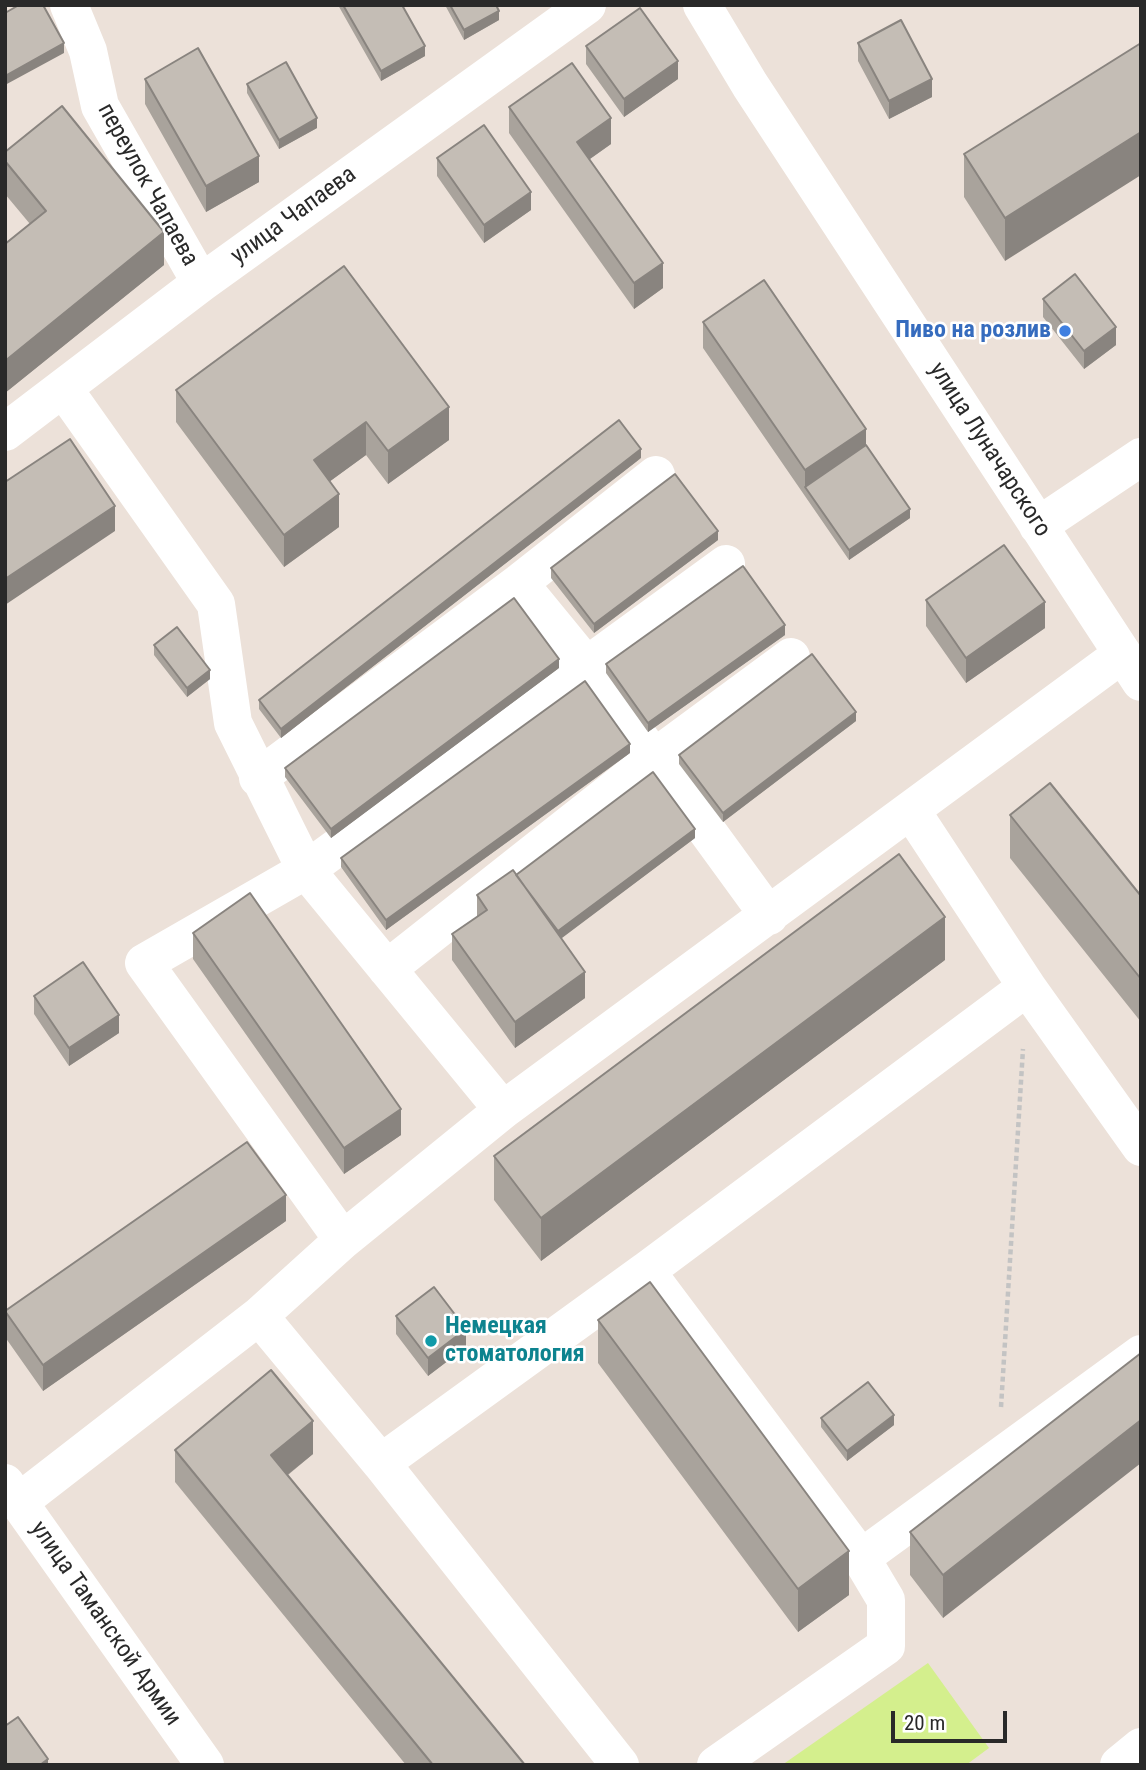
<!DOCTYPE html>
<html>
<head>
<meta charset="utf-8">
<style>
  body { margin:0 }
  #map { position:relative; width:1146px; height:1770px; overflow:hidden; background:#ece1d9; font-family:"Roboto Condensed",sans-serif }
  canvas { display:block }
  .frame { position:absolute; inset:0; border:7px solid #292929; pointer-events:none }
  .scale { position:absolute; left:891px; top:1711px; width:116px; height:32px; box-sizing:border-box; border:4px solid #292929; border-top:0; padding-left:9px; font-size:21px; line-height:24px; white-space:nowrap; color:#292929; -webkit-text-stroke:5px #fff; paint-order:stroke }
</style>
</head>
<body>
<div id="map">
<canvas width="1146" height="1770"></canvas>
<div class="frame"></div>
<div class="scale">20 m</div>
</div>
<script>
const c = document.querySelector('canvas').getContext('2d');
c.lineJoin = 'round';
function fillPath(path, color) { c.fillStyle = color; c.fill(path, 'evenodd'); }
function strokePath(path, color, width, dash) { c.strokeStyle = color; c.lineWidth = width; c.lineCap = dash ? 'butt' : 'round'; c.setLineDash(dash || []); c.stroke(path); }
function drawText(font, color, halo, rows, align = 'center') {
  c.font = font + ' "Roboto Condensed",sans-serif'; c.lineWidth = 5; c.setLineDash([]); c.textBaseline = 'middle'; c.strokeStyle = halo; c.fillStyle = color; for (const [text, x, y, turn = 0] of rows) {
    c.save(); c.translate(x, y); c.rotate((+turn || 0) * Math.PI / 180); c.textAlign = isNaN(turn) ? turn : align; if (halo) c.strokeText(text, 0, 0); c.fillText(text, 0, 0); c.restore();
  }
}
fillPath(new Path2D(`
  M928 1663 989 1748 966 1765H782Z`), '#d4ef8d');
strokePath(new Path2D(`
  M1001 1407 1023 1049`), '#c3c3c3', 4.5, [5, 3.5]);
strokePath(new Path2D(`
  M69 5 88 51 100 106 201 283
  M702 5 750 85 1141 682
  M63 388 216 604 233 723 306 870 503 1110
  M5 432 201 283 587 5
  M1038 526 1141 457
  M519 583 587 666 769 916
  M258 778 519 583 656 475
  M912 812 1027 987 646 1271 861 1558 1141 1354
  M387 969 654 758 791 657
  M1027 987 1141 1147
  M343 1240 144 963 306 870 726 564
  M259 1316 381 1463
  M5 1483 205 1765
  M19 1502 259 1316 343 1240 503 1110 1121 655
  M620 1765 381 1463 646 1271
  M716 1765 886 1646V1600L861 1558
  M1119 1765 1141 1747`), '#fff', 38);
fillPath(new Path2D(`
  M338 5H402L425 56 381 81Z
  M445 5H496L499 20 464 40Z
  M858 43 932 97 889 119 858 61Z
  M1141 43 1005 261 964 197V154Z
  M586 46 678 79 624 117 586 64Z
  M145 79 259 182 206 212 145 104Z
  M247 84 317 128 279 149 247 93Z
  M509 107 611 144 590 159 663 288 634 309 509 133Z
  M5 152 164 265 5 393V244L30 224 5 194Z
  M437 158 531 210 484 243 437 176Z
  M344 266 449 440 388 484 366 455 330 481 339 527 284 567 176 422V390Z
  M1043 299 1116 345 1084 369 1043 317Z
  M703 322 866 445 910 518 849 560 703 348Z
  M641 458 281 738 259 709V700Z
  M718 540 594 633 551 578V568Z
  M926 600 1045 628 966 683 926 626Z
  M785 635 648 732 606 673V664Z
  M154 645 210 679 187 697 154 655Z
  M559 668 331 838 285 777V768Z
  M856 721 723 822 679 764V755Z
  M630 753 386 930 341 867V858Z
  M1010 815 1141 896V1022L1010 858Z
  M695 838 561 938 585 998 515 1048 452 960V934L477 917V895L516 875Z
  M193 933 401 1135 344 1174 193 959Z
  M945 960 541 1261 494 1200V1156Z
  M34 996 119 1033 69 1066 34 1014Z
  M286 1221 43 1391 5 1337V1311Z
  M396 1316 466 1347 428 1376 396 1334Z
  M598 1320 849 1595 798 1632 598 1363Z
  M1141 1353 943 1618 910 1575V1532Z
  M821 1418 894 1425 847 1461 821 1427Z
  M175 1450 313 1454 288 1475 525 1765H406L175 1482Z`), '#a9a39c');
fillPath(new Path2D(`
  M499 11V20L464 40V30Z
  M64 43V53L5 85V76Z
  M425 46V56L381 81V71Z
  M678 61V79L624 117V99Z
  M932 79V97L889 119V101Z
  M317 118V128L279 149V140Z
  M611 118V144L577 168V142Z
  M1141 132V175L1005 261V218Z
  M259 156V182L206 212V186Z
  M531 192V210L484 243V225Z
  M164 232V265L5 393V361Z
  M663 263V288L634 309V283Z
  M1116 327V345L1084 369V351Z
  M449 407V440L388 484V451Z
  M366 422V455L314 493V460Z
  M866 429V455L805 487V496V470Z
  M641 449V458L281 738V729Z
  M339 494V527L284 567V535Z
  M115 506V531L5 605V579Z
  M910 509V518L849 560V550Z
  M718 531V540L594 633V624Z
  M1045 602V628L966 683V658Z
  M785 625V635L648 732V723Z
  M559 659V668L331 838V829Z
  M210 670V679L187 697V688Z
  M856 712V721L723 822V813Z
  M630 744V753L386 930V920Z
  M695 829V838L558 941V931Z
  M945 917V960L541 1261V1218Z
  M585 972V998L515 1048V1022Z
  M119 1015V1033L69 1066V1048Z
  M401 1109V1135L344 1174V1148Z
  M286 1195V1221L43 1391V1365Z
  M466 1329V1347L428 1376V1358Z
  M894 1415V1425L847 1461V1451Z
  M1141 1420V1463L943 1618V1575Z
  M313 1421V1454L271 1488V1455Z
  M849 1551V1595L798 1632V1589Z
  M48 1759V1765H40Z`), '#89847f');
const building = new Path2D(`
  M19 5H43L64 43 5 76V13Z
  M343 5H402L425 46 381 71Z
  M450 5H496L499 11 464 30Z
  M640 8 678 61 624 99 586 46Z
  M901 20 932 79 889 101 858 43Z
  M1141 43V132L1005 218 964 154Z
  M198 48 259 156 206 186 145 79Z
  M286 62 317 118 279 140 247 84Z
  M572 63 611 118 577 142 663 263 634 283 509 107Z
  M62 106 164 232 5 361V244L46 211 5 161V152Z
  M484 125 531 192 484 225 437 158Z
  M344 266 449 407 388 451 366 422 314 460 339 494 284 535 176 390Z
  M1075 274 1116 327 1084 351 1043 299Z
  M764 280 866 429 805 470 703 322Z
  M619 420 641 449 281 729 259 700Z
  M70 439 115 506 5 579V482Z
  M866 445 910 509 849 550 805 487Z
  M675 474 718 531 594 624 551 568Z
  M1004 545 1045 602 966 658 926 600Z
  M743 566 785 625 648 723 606 664Z
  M514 598 559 659 331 829 285 768Z
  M177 627 210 670 187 688 154 645Z
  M812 654 856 712 723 813 679 755Z
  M585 681 630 744 386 920 341 858Z
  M653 772 695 829 558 931 516 875Z
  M1050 783 1141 896V979L1010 815Z
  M899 854 945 917 541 1218 494 1156Z
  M513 870 585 972 515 1022 452 934 487 910 477 895Z
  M250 893 401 1109 344 1148 193 933Z
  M83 962 119 1015 69 1048 34 996Z
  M247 1142 286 1195 43 1365 5 1311Z
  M650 1282 849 1551 798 1589 598 1320Z
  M434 1287 466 1329 428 1358 396 1316Z
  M1141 1353V1420L943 1575 910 1532Z
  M271 1370 313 1421 271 1455 525 1765H433L175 1450Z
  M868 1382 894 1415 847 1451 821 1418Z
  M18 1717 48 1759 40 1765H5V1726Z`);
fillPath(building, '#c4bdb5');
strokePath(building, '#89847f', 2);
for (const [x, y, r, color] of [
  [1065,331,7,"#3f7fe0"],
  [431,1341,7,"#0f9aa8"]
]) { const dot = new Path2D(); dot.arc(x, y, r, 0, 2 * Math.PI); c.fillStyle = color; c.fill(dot); strokePath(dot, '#fff', 2.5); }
drawText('24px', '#292929', '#fff', [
  ["переулок Чапаева",147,185,61],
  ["улица Чапаева",294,216,-36],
  ["улица Луначарского",989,450,57],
  ["улица Таманской Армии",105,1624,55]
]);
drawText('bold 24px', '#366cbe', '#fff', [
  ["Пиво на розлив",1051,331]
], 'right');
drawText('bold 24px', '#0d838f', '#fff', [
  ["Немецкая",445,1327],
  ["стоматология",445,1355]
], 'left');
</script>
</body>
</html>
